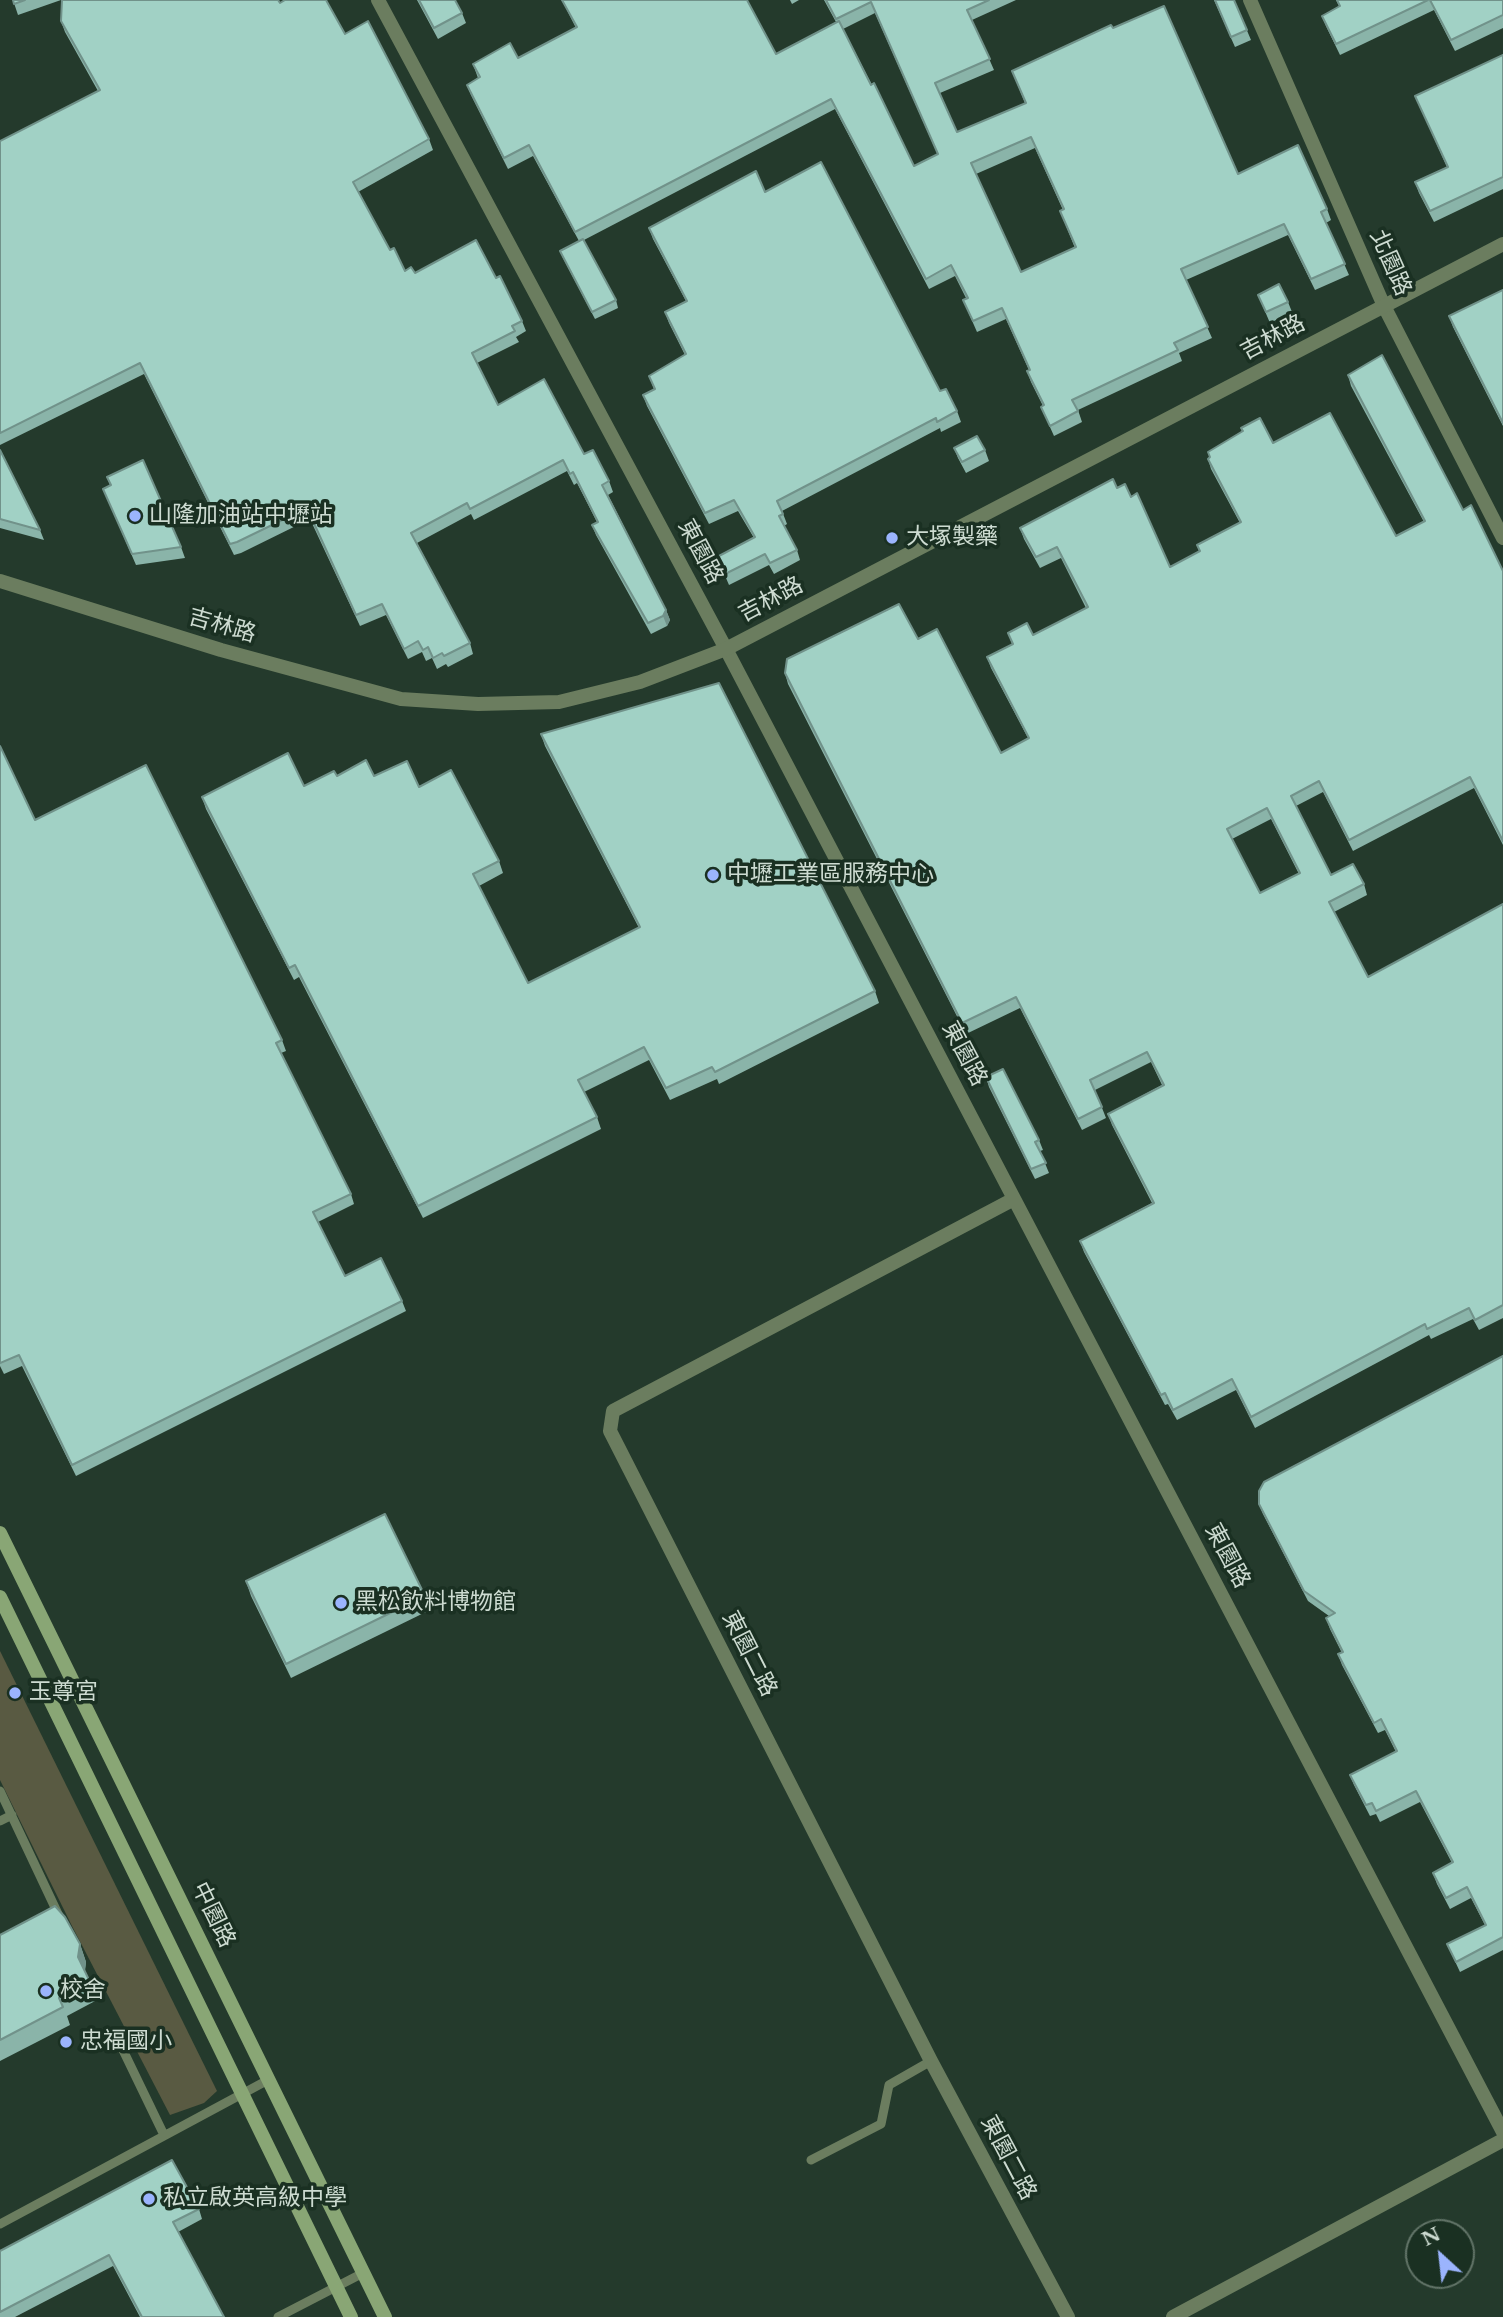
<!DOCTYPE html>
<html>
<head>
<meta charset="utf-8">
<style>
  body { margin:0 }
  #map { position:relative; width:1503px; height:2317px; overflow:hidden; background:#243a2c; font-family:"Libre Baskerville",serif }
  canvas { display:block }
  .north { position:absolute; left:1405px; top:2219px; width:70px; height:70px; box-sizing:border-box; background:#1a3022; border:2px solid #627468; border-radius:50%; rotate:333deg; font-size:19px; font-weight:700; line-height:28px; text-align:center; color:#cddbd1 }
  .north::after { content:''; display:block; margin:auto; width:24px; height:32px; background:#9bb4fd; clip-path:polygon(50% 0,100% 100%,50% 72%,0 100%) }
</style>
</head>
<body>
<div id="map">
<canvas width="1503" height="2317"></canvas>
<div class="north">N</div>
</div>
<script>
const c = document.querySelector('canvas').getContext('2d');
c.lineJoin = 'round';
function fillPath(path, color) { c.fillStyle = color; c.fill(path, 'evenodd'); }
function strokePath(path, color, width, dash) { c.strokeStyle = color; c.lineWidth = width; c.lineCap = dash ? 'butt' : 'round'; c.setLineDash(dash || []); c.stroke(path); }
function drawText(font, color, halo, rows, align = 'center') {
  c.font = font + ' "Libre Baskerville","Noto Sans TC",serif'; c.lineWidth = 7; c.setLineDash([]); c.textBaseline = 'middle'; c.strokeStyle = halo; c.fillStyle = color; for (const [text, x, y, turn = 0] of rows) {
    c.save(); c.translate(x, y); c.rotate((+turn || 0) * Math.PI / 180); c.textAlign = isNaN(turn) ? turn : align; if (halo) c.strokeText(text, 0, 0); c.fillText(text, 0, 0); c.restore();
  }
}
fillPath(new Path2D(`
  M0 1651 217 2091 204 2103 170 2115 72 1926 0 1780Z`), '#595a42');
strokePath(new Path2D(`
  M0 1791 59 1916
  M0 1821 12 1815
  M91 2040 104 2033 111 2034 122 2048 164 2135
  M811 2160 881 2124 889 2085 931 2061
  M0 2224 268 2080
  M278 2317 363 2273`), '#6b7d5f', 9);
strokePath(new Path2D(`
  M378 0 726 649 1503 2132
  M1250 0 1384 306 1503 538
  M1014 1199 613 1411 610 1431 931 2061 1068 2317
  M1173 2317 1503 2140`), '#6b7d5f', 14);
strokePath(new Path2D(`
  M0 581 221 650 401 699 478 704 559 702 640 682 726 649 1503 244`), '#6b7d5f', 14);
strokePath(new Path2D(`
  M0 1533 385 2317
  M0 1597 351 2317`), '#89a675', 14);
fillPath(new Path2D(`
  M13 0H61L18 15Z
  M417 0H455L462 13 466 23 438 39Z
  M562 0H747L776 54 836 22 824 0H1016L972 20 994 70 940 93 957 132 1025 103 1012 71 1113 28 1238 174 1327 209 1331 220 1326 223 1349 275 1315 290 1288 235 1186 280 1212 338 1179 353 1182 361 1078 410 1082 422 1054 436 1041 407 1043 406 1031 382 1027 371 1029 370 1006 319 977 332 963 300 966 298 955 276 929 289 835 109 584 240 616 300 618 308 595 319 563 258 560 251 579 241 533 156 508 169 471 95 467 85 478 78 473 64 518 58 576 28ZM875 13 938 155 914 166 843 29ZM1035 148 1063 210 1060 211 1075 248 1021 272 976 174Z
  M790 0H799L792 4Z
  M1214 0H1234L1251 40 1235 47Z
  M1336 0H1503V28L1455 51 1434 10 1340 55 1326 26 1322 16 1339 6Z
  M280 3 345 34 429 139 433 150 358 192 390 250 405 271 415 273 496 278 522 321 526 331 516 337 519 342 477 363 498 405 584 454 609 481 613 492 608 495 666 610 670 620 667 626 651 634 596 535 592 525 597 522 577 483 574 485 567 471 474 520 471 514 417 543 470 643 473 654 448 667 446 664 437 669 432 658 426 661 422 652 408 659 386 615 360 626 310 519 241 553 234 555 144 374 0 445V141L98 91 65 32 61 21Z
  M1503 55V189L1434 222 1419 193 1415 182 1447 167 1415 96Z
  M765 192 957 411 961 422 941 432 940 428 782 511 787 524 784 526 797 550 800 560 774 574 769 565 729 585 717 557 754 538 738 511 709 524 647 406 643 395 654 389 649 376 685 355 669 323 665 312 686 301 653 239 649 228Z
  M1503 290V426L1453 327 1449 316Z
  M1258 295 1288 302 1292 312 1270 323Z
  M1348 375 1463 510 1503 571V845L1474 788 1353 851 1323 792 1296 806 1331 875 1364 884 1367 895 1334 912 1368 977 1503 904V1318L1479 1330 1473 1319 1431 1339 1429 1335 1255 1428 1236 1390 1177 1420 1168 1404 1165 1405 1084 1252 1080 1241 1152 1203 1112 1125 1108 1114 1162 1085 1151 1062 1095 1090 1106 1118 1082 1130 1020 1008 966 1034 788 684 785 673 918 639 1001 753 1028 738 991 668 987 657 1012 644 1008 633 1033 635 1086 608 1061 558 1040 568 1024 539 1020 528 1117 488 1131 497 1170 567 1199 551 1197 545 1240 523 1211 469 1208 459 1210 457 1208 452 1242 432 1241 428 1273 443 1396 536 1424 522 1351 386ZM1271 819 1299 874 1260 893 1232 839Z
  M954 448 985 450 989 461 966 473 958 458Z
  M0 450 40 530 44 540 0 528Z
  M107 477 181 547 185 558 136 565 103 489 110 485Z
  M541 734 875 991 879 1003 719 1084 717 1079 670 1100 649 1060 584 1092 597 1117 601 1129 423 1218 299 977 294 980 206 809 202 797 304 786 337 776H374L419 787 499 861 503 873 479 886 528 983 639 928 545 746Z
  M0 746 35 820 282 1040 286 1051 281 1053 351 1194 354 1204 318 1222 345 1276 402 1301 406 1311 76 1476 22 1366 4 1374 0 1366Z
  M986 1077 1039 1140 1043 1150 1040 1151 1049 1173 1035 1179 989 1087Z
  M1503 1356V1950L1460 1972 1447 1944 1485 1925 1471 1898 1450 1909 1437 1884 1433 1873 1452 1863 1420 1802 1380 1822 1376 1814 1370 1816 1354 1785 1350 1775 1396 1752 1385 1730 1378 1733 1342 1665 1338 1654 1342 1653 1330 1629 1326 1618 1329 1616 1308 1601 1263 1514 1259 1504Z
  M246 1581 425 1596 430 1610 291 1678 251 1596Z
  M0 1935 80 1944 86 1962 85 1971 90 1982 97 2000 67 2016 70 2025 0 2061Z
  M199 2209 202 2219 178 2232 224 2317H140L113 2266 15 2317H0V2251Z`), '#8ab4a9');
fillPath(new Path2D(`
  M666 610 670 620 667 626 663 616Z
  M80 1944 86 1962 84 1975 78 1957Z`), '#71928a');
const building = new Path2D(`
  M13 0H25L14 4Z
  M62 0H278L280 3 285 0H326L345 34 368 21 429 139 353 182 390 250 394 248 405 271 411 267 415 273 476 240 496 278 500 276 522 321 512 326 515 331 472 353 498 405 544 379 584 454 593 450 609 481 602 485 666 610 663 616 648 623 592 525 598 522 573 472 570 474 563 460 470 509 467 503 411 533 470 643 444 656 442 653 433 658 428 647 423 650 418 641 404 649 382 604 356 615 307 508 237 542 230 544 140 363 0 433V141L100 90 61 21Z
  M419 0H455L462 13 434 28Z
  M562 0H747L776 54 839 21 871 85 874 83 914 166 938 154 871 2 836 19 826 0H989L967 10 990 59 935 83 957 132 1026 103 1012 71 1111 25 1113 28 1164 6 1238 174 1298 145 1327 209 1321 212 1345 264 1311 279 1284 224 1181 269 1208 327 1174 343 1178 350 1072 400 1078 411 1050 426 1041 407 1044 405 1027 371 1030 370 1002 308 973 321 963 300 968 298 951 265 926 279 831 99 575 232 529 145 504 158 467 85 480 77 473 64 510 43 518 58 577 27ZM1031 137 1064 209 1060 211 1076 247 1021 272 971 163Z
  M1215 0H1234L1247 30 1231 37Z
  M1337 0H1428L1336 44 1322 16 1340 6Z
  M1430 0H1503V15L1451 40Z
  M1503 55V177L1430 211 1415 182 1448 167 1415 96Z
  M821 162 940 391 946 389 957 411 937 422 936 418 777 501 783 514 779 516 797 550 770 563 765 554 725 574 717 557 755 537 734 500 705 513 643 395 655 389 649 376 686 354 665 312 687 301 649 228 756 171 765 192Z
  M583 239 616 300 592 312 560 251Z
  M1279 284 1288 302 1266 312 1258 295Z
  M1503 290V423L1449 316Z
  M1382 355 1463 510 1471 505 1503 571V841L1470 777 1349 840 1319 781 1291 796 1331 875 1353 864 1364 884 1329 902 1368 977 1503 904V1305L1475 1320 1469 1308 1427 1329 1425 1324 1251 1417 1232 1379 1173 1410 1165 1393 1161 1395 1080 1241 1154 1203 1108 1114 1164 1085 1147 1052 1090 1080 1102 1107 1078 1119 1016 997 962 1023 785 673 787 659 899 604 918 639 937 629 1001 753 1029 738 987 657 1013 644 1008 633 1027 623 1033 635 1088 607 1057 547 1036 557 1020 528 1113 479 1117 488 1125 484 1131 497 1137 493 1170 567 1200 551 1197 545 1241 522 1208 459 1210 457 1208 452 1243 431 1241 428 1260 418 1273 443 1330 413 1396 536 1425 521 1348 375ZM1267 808 1300 873 1260 893 1227 829Z
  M977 436 985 450 962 462 954 448Z
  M0 450 40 530 0 519Z
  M143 460 181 547 132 554 103 489 111 485 107 477Z
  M719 683 875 991 715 1072 712 1067 666 1088 644 1047 578 1080 597 1117 418 1206 295 965 289 968 202 797 288 753 304 786 334 771 337 776 366 760 374 776 407 761 419 787 451 770 499 861 473 874 528 983 640 927 541 734Z
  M0 746 35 820 146 765 282 1040 276 1043 351 1194 313 1212 345 1276 381 1258 402 1301 72 1465 19 1355 0 1363Z
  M1003 1069 1039 1140 1035 1142 1046 1163 1031 1169 986 1077Z
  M1503 1356V1937L1456 1962 1447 1944 1486 1925 1467 1887 1446 1898 1433 1873 1453 1862 1416 1791 1376 1811 1372 1803 1366 1805 1350 1775 1397 1751 1381 1719 1374 1723 1338 1654 1343 1652 1326 1618 1335 1613 1304 1591 1259 1504V1491L1264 1482Z
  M385 1514 425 1596 286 1664 246 1581Z
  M55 1906 65 1917 80 1944 78 1957 90 1982 59 1998 63 2007 0 2040V1935Z
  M172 2160 199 2209 173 2222 224 2317H142L109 2255 0 2312V2251Z`);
fillPath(building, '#a1d1c5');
strokePath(building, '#71928a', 2);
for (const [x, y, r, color] of [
  [135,516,7,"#9bb4fd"],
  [892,538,7,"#9bb4fd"],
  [713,875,7,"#9bb4fd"],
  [341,1603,7,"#9bb4fd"],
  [15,1693,7,"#9bb4fd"],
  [46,1991,7,"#9bb4fd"],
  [66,2042,7,"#9bb4fd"],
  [149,2199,7,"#9bb4fd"]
]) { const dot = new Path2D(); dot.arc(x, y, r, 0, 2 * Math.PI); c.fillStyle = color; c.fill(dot); strokePath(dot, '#1a3022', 2.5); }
drawText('23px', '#cddbd1', '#1a3022', [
  ["北園路",1390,263,66],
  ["吉林路",1273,338,-28],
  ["東園路",700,552,62],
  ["吉林路",771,600,-28],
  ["吉林路",222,626,16],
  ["東園路",964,1054,62],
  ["東園路",1227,1556,62],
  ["東園二路",749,1654,63],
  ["中園路",213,1915,64],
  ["東園二路",1008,2158,62]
]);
drawText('23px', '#cddbd1', '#1a3022', [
  ["山隆加油站中壢站",149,516],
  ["大塚製藥",906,538],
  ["中壢工業區服務中心",727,875],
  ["黑松飲料博物館",355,1603],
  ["玉尊宮",29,1693],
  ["校舍",60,1991],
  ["忠福國小",80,2042],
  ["私立啟英高級中學",163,2199]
], 'left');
</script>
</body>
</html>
